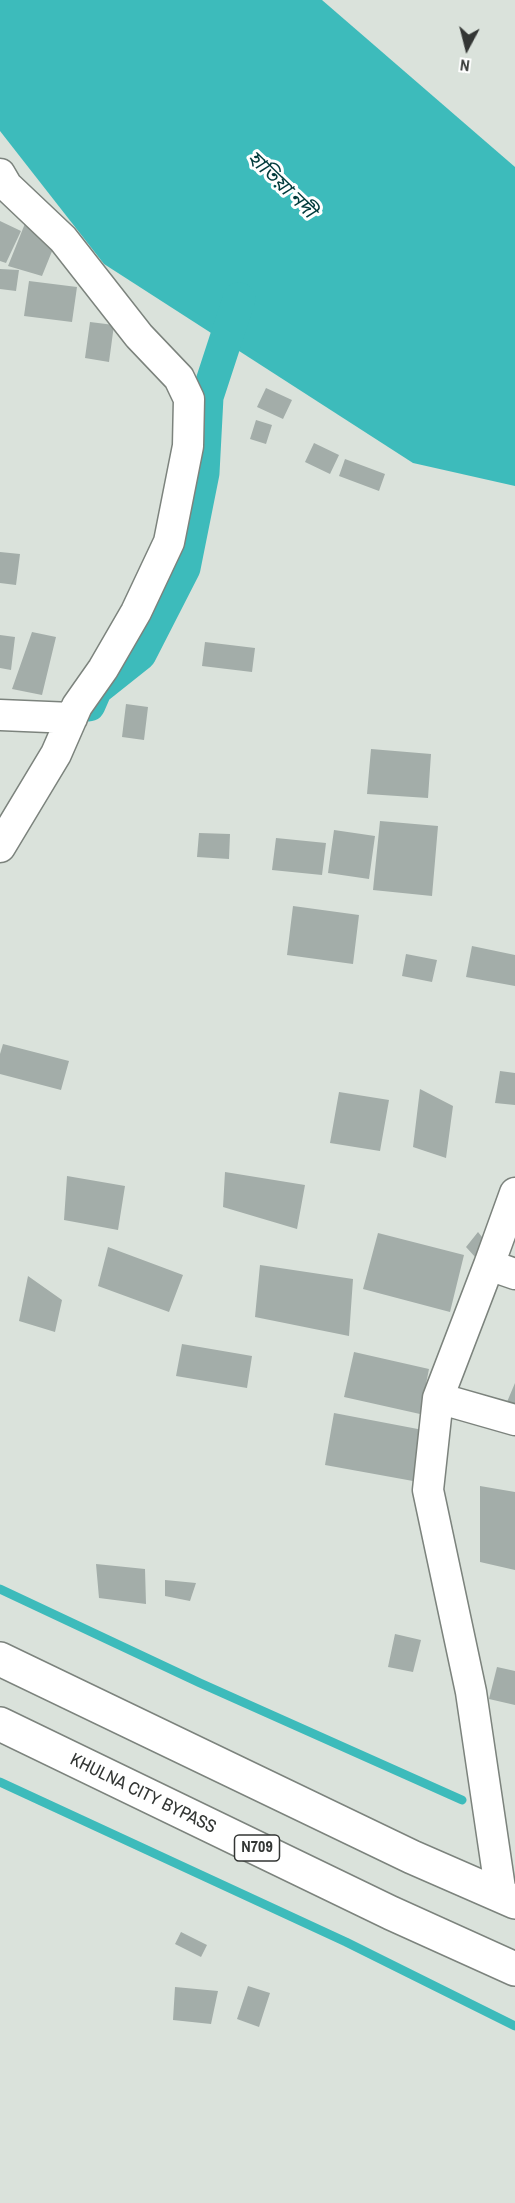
<!DOCTYPE html>
<html>
<head>
<meta charset="utf-8">
<style>
  body { margin:0 }
  #map { position:relative; width:515px; height:2203px; overflow:hidden; background:#dae2db; font-family:"Archivo Narrow",sans-serif }
  canvas { display:block }
  .north { position:absolute; left:437px; top:18px; width:60px; height:60px; -webkit-text-stroke:4px #fff; paint-order:stroke; rotate:187deg; font-size:16px; font-weight:700; line-height:24px; text-align:center; color:#333634 }
  .north::after { content:''; display:block; margin:auto; width:21px; height:27px; background:#333634; clip-path:polygon(50% 0,100% 100%,50% 72%,0 100%) }
</style>
</head>
<body>
<div id="map">
<canvas width="515" height="2203"></canvas>
<div class="north">N</div>
</div>
<script>
const c = document.querySelector('canvas').getContext('2d');
c.lineJoin = 'round';
function fillPath(path, color) { c.fillStyle = color; c.fill(path, 'evenodd'); }
function strokePath(path, color, width, dash) { c.strokeStyle = color; c.lineWidth = width; c.lineCap = dash ? 'butt' : 'round'; c.setLineDash(dash || []); c.stroke(path); }
function drawText(font, color, halo, rows, align = 'center') {
  c.font = font + ' "Archivo Narrow","Noto Sans Bengali",sans-serif'; c.lineWidth = 6; c.setLineDash([]); c.textBaseline = 'middle'; c.strokeStyle = halo; c.fillStyle = color; for (const [text, x, y, turn = 0] of rows) {
    c.save(); c.translate(x, y); c.rotate((+turn || 0) * Math.PI / 180); c.textAlign = isNaN(turn) ? turn : align; if (halo) c.strokeText(text, 0, 0); c.fillText(text, 0, 0); c.restore();
  }
}
fillPath(new Path2D(`
  M0 0H322L515 167V486L413 463 104 264 0 131Z`), '#3dbbbb');
strokePath(new Path2D(`
  M0 1589 200 1683 462 1800
  M0 1782 346 1942 515 2026`), '#3dbbbb', 9);
strokePath(new Path2D(`
  M89 705 96 689 140 654 184 568 203 473 207 397 239 299`), '#3dbbbb', 33);
fillPath(new Path2D(`
  M28 216 57 239 42 276 8 266Z
  M0 221 21 231 6 263 0 261Z
  M0 269 19 270 16 291 0 289Z
  M29 281 77 287 72 322 24 316Z
  M90 322 114 325 109 362 85 358Z
  M266 388 292 400 283 419 257 407Z
  M256 420 272 425 266 444 250 439Z
  M314 443 339 455 330 474 305 462Z
  M345 459 385 474 379 491 339 476Z
  M0 552 20 554 16 585 0 583Z
  M32 632 56 637 42 695 12 689Z
  M0 635 15 637 11 670 0 668Z
  M205 642 255 648 252 672 202 666Z
  M126 704 148 707 144 740 122 737Z
  M371 749 431 754 428 798 367 794Z
  M380 821 438 826 432 896 373 890Z
  M334 830 375 836 369 879 328 873Z
  M199 833 230 834 229 859 197 857Z
  M276 838 326 843 322 875 272 870Z
  M293 906 359 915 353 964 287 955Z
  M472 946 515 955V986L466 977Z
  M406 954 437 960 432 982 402 976Z
  M3 1044 69 1061 61 1090 0 1074V1054Z
  M500 1071 515 1073V1105L495 1103Z
  M420 1089 453 1106 446 1158 413 1147Z
  M339 1092 389 1100 380 1151 330 1143Z
  M225 1172 305 1185 297 1229 223 1207Z
  M67 1176 125 1186 118 1230 64 1220Z
  M478 1232 490 1247 476 1258 466 1247Z
  M378 1233 464 1255 450 1312 363 1289Z
  M108 1247 183 1275 169 1312 98 1286Z
  M260 1265 353 1279 349 1336 255 1317Z
  M28 1276 62 1300 55 1332 19 1321Z
  M182 1344 252 1356 247 1388 176 1376Z
  M354 1352 429 1369 420 1414 344 1397Z
  M515 1383V1406L507 1402Z
  M334 1413 423 1430 413 1481 325 1465Z
  M480 1486 515 1492V1570L480 1562Z
  M96 1564 145 1569 146 1604 99 1598Z
  M165 1580 196 1583 190 1601 165 1596Z
  M395 1634 421 1640 413 1672 388 1667Z
  M497 1667 515 1671V1705L489 1699Z
  M181 1932 207 1945 201 1957 175 1944Z
  M248 1986 270 1993 259 2027 237 2019Z
  M175 1987 218 1991 211 2024 173 2020Z`), '#a3ada9');
const minor = new Path2D(`
  M0 174 7 186 63 239 139 336 179 378 189 399 188 446 169 542 136 612 103 669 77 706 56 754 0 847
  M0 715 72 718
  M489 1265 515 1193
  M438 1398 515 1420
  M501 1895 471 1692 428 1490 438 1398 489 1265 515 1274`);
const trunk = new Path2D(`
  M0 1659 412 1857 515 1902
  M0 1724 391 1913 515 1969`);
strokePath(minor, '#7c837d', 33);
strokePath(trunk, '#7c837d', 36);
strokePath(minor, '#fff', 30);
strokePath(trunk, '#fff', 33);
for (const [x, y, w] of [
  [257,1848,45]
]) { const box = new Path2D(); box.roundRect(x - w / 2, y - 13, w, 26, 4.5); c.fillStyle = '#fff'; c.fill(box); strokePath(box, '#333634', 1.5); }
drawText('bold 16px', '#333634', null, [
  ["N709",257,1848]
]);
drawText('18px', '#333634', '#fff', [
  ["KHULNA CITY BYPASS",143,1794,26]
]);
drawText('italic 20px', '#003a3b', '#fff', [
  ["হাতিয়া নদী",281,185,44]
]);
</script>
</body>
</html>
